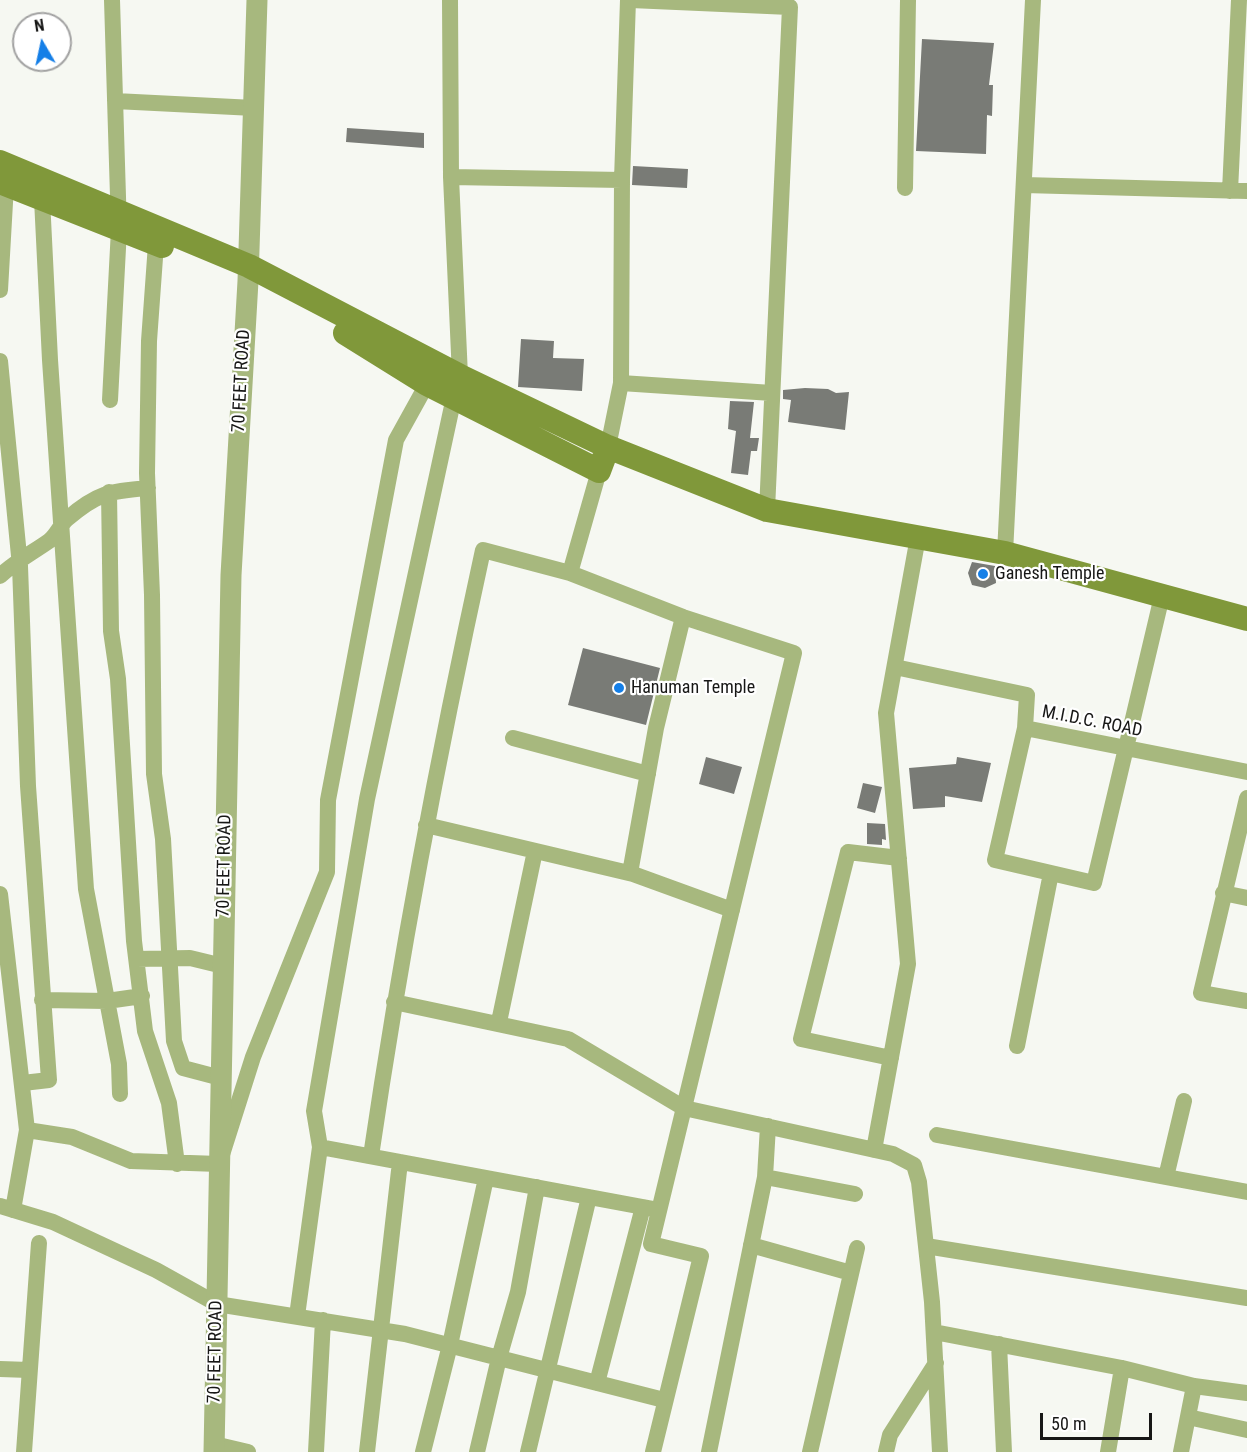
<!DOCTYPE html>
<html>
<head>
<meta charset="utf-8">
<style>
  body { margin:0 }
  #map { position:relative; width:1247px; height:1452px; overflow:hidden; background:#f6f8f2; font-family:"Roboto Condensed",sans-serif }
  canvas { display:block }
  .north { position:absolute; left:12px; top:12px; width:60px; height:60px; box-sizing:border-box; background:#fff; border:2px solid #a2a2a2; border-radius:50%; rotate:351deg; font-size:16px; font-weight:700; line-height:24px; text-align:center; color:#171716 }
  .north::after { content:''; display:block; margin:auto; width:21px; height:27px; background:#157fe7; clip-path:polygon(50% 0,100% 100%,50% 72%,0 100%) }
  .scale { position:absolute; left:1040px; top:1413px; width:112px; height:27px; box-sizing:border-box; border:3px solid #171716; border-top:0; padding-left:8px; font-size:18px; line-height:21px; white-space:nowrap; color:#171716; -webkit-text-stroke:4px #fff; paint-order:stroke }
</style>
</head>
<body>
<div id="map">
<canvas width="1247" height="1452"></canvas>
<div class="north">N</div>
<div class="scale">50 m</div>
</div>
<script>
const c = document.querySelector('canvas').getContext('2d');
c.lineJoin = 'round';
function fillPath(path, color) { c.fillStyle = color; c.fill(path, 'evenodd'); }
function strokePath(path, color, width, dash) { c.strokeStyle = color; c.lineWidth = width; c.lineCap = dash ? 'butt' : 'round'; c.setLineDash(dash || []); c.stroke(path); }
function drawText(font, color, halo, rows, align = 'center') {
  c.font = font + ' "Roboto Condensed",sans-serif'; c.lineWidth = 4.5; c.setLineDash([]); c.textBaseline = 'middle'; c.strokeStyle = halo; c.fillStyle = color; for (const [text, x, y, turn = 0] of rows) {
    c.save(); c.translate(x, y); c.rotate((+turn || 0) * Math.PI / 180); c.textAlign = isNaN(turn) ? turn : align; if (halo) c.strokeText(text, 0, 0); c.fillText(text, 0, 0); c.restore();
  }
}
fillPath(new Path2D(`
  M922 39 994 43 989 85H993L992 116 987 115 986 154 916 151Z
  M347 128 424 133V148L346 142Z
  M633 166 688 169 687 188 632 185Z
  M521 339 554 341 553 358 584 359 582 391 518 387Z
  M805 388 828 389 836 393 849 392 845 430 788 422 791 400 783 399V390Z
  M730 401 754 402 750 438H759L757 451H751L748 475 731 473 736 431 728 429Z
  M972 562 995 566 996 583 985 588 972 585 968 573Z
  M583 648 660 668 646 725 568 705Z
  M706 757 742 767 734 794 699 784Z
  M957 757 991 763 982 802 945 796V807L913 809 909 768 956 764Z
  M863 783 882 787 875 813 857 808Z
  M867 823 885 824 886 840 882 839V845L867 844Z`), '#797b76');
strokePath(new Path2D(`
  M450 0 451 177 460 376
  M631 0 790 7 767 510
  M115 101 254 108
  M451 177 622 180
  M1024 185 1247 191
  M905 188 908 0
  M1230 191 1239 0
  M42 199 50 360 86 889 119 1064 120 1094
  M156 244 149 341 147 473 152 595 154 774 163 839 174 1041 183 1068 221 1078
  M0 290 6 185
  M0 361 20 566 28 786 49 1080 23 1083
  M621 383 772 393
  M110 400 119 229 112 0
  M608 447 621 383 622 180 628 0
  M109 492 111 631 118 679 134 941 145 1031 169 1103 177 1164
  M1005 553 1033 0
  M570 573 683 617
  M0 576C16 561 32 553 49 541 57 535 60 525 67 519 97 493 110 491 148 488
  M895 667 1027 695 1025 728 1247 772
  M1025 728 995 860 1094 883 1162 596
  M513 738 648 774
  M1247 798 1201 993 1247 1001
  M426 825 633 874 732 910
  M630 873 656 728 683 617 794 653 651 1244 701 1256 653 1452
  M1223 893 1247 898
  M0 894 27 1130 13 1210
  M137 959 190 958 223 966
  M42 1000 107 1001 142 996
  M394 1002 568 1039 684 1108 893 1154 914 1165 919 1182 932 1302 940 1452
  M499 1022 535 851
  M1017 1046 1051 873
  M891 1058 801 1039 848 852 899 858
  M27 1130 72 1137 131 1161 219 1164 253 1057 327 872 328 800 396 440 427 384
  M937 1135 1247 1192
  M320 1147 314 1111 367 799 454 397
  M874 1150 908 964 886 713 918 537
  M371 1156C401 952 439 751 483 550L570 573 599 471
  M765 1177 768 1126
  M1166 1177 1184 1101
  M0 1206 53 1222 156 1270 217 1304 405 1334 664 1400
  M751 1245 851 1273
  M926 1246 1247 1298
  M297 1316 320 1147 659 1210
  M934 1332 1122 1368 1194 1386 1247 1393
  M999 1344 1004 1452
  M0 1369 29 1370
  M597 1383 643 1207
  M1188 1417 1247 1430
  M214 1444 248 1452
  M24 1452 39 1243
  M316 1452 323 1320
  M367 1452 400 1162
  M423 1452 450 1345 486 1178
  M477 1452 499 1358 518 1292 537 1187
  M528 1452 589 1197
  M709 1452 765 1177 855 1194
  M810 1452 857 1248
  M886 1452 890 1435 936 1363
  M1108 1452 1122 1368
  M1181 1452 1194 1386`), '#a7b87e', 16);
strokePath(new Path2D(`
  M214 1452 231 575 248 281 257 0`), '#a7b87e', 21);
strokePath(new Path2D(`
  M0 162 249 266 460 376 608 447 767 510 1005 553 1247 619
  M0 182 162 246
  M345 333 427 384 599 471 608 447`), '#80983a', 24);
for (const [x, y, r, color] of [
  [983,574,6,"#157fe7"],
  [619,688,6,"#157fe7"]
]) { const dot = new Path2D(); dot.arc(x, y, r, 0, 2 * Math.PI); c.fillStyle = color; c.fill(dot); strokePath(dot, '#fff', 2); }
drawText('18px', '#171716', '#fff', [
  ["70 FEET ROAD",242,381,-87],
  ["M.I.D.C. ROAD",1092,722,11],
  ["70 FEET ROAD",225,866,-89],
  ["70 FEET ROAD",216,1352,-89]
]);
drawText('18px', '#171716', '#fff', [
  ["Ganesh Temple",995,574],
  ["Hanuman Temple",631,688]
], 'left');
</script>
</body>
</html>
